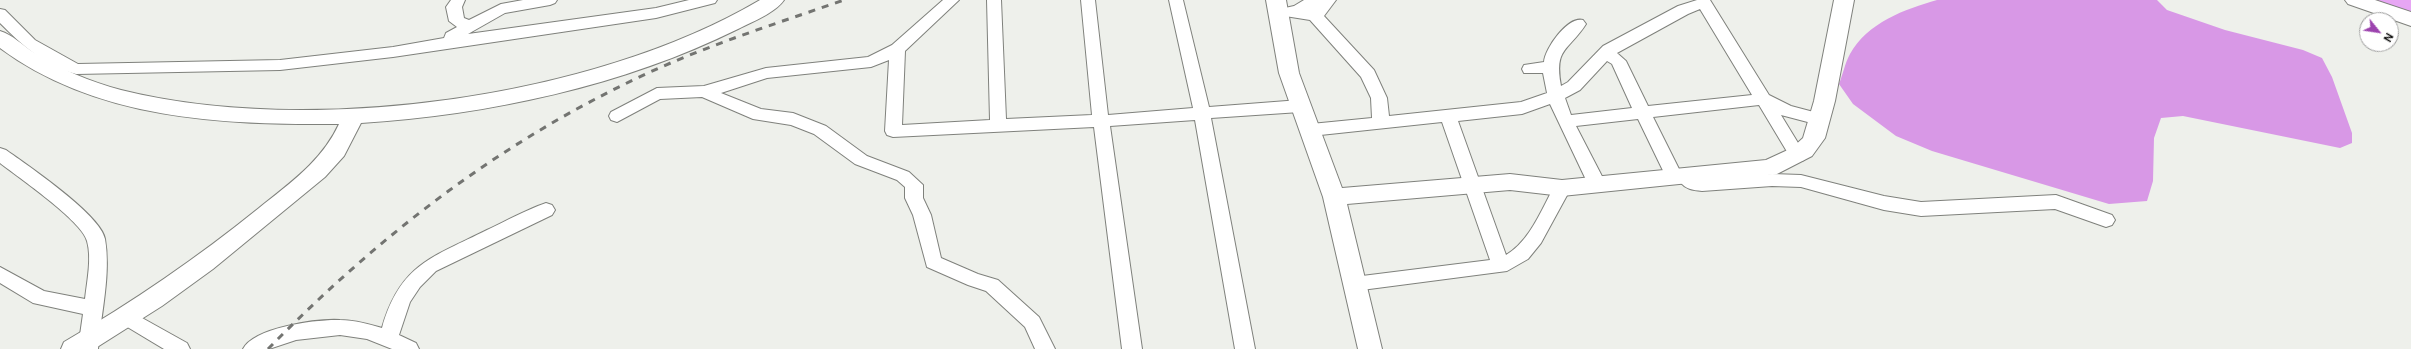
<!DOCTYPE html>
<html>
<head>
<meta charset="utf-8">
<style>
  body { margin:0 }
  #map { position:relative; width:2411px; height:349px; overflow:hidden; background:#eef0eb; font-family:"DM Sans",sans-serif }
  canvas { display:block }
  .north { position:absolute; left:2359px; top:12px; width:40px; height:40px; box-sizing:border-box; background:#fff; border:1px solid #9e9e9e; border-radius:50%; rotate:120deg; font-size:11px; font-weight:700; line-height:16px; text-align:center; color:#0d0d0c }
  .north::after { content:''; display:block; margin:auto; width:14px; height:18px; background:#9c43ae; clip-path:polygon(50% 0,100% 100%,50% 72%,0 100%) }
</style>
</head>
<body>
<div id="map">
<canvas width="2411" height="349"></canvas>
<div class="north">N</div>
</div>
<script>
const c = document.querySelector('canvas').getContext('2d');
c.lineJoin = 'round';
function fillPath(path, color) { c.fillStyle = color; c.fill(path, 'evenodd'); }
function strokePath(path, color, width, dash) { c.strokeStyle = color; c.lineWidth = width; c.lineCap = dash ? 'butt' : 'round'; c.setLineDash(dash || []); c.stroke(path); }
fillPath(new Path2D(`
  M1937 0H2157L2167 10 2225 30 2303 50 2322 58 2332 77 2352 133V143L2340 148 2183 116 2161 118 2154 138 2153 181 2147 201 2109 204 1932 151 1896 136 1853 104 1839 84C1843 74 1845 63 1850 54 1867 23 1905 9 1937 0Z`), '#d898e6');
fillPath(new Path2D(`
  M2373 0H2411V13Z`), '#e7a6f4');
const minor = new Path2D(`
  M451 0H465L462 7 464 18 469 20 501 4 523 0H557L555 3 550 5 505 13 468 34 656 8 689 0H717L715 3 656 18 393 57 280 70 76 74C45 66 22 45 0 23V9L5 10 35 40 78 64 280 60 393 47 444 38 446 33 457 27 449 21 446 7Z
  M943 0H959L905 51 902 125 990 120 987 0H1001L1006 119 1092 115 1081 0H1095L1108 115 1193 108 1169 0H1183L1209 107 1300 100 1306 102 1308 106 1306 110 1300 112 1211 118 1255 349H1235L1195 120 1110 126 1142 349H1122L1094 127 893 137 887 135 885 131 889 60 871 67 767 78 721 93 761 109 793 113 826 126 867 156 909 172 923 185V198L931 215 941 258 978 274 998 280 1039 317 1055 349H1035L1025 327 986 291 968 285 927 267 913 215 905 198V187L897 180 855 164 814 134 791 125 753 119 702 97 660 99 617 122 611 120 609 116 611 112 657 88 704 86 766 68 868 57 892 45Z
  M1304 0H1336L1324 16 1374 70 1387 98 1389 116 1521 102 1547 93 1543 73H1524L1522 69 1524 65 1544 62C1545 48 1568 16 1583 20L1586 24C1568 52 1554 47 1561 86L1568 82 1603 46 1678 6 1697 0H1710L1769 95 1791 106 1825 115 1827 119 1825 123 1819 125 1781 115 1806 156 1804 160 1798 162 1792 160 1759 105 1653 117 1680 171C1690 168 1693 177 1702 179L1772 174 1801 175 1884 196 1921 202 2056 195 2112 215 2115 220 2112 225 2106 227 2055 209 1921 216 1884 210 1801 187 1772 186 1702 191C1692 190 1686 189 1680 182L1674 183 1668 181 1638 119 1576 126 1606 184 1603 189 1597 190 1591 189 1588 184 1550 104 1522 114 1458 121 1506 255C1531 240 1542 208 1556 183L1562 182 1568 183 1571 188 1541 243 1528 259 1507 271 1354 291 1348 289 1345 284 1348 279 1354 277 1490 260 1442 122 1311 136 1305 134 1303 130 1305 126 1311 124 1372 118 1371 98 1361 77 1310 20 1285 16 1282 12 1285 8 1294 6ZM1700 9 1752 95 1648 106 1626 61 1617 53 1688 14ZM1607 61 1612 64 1632 108 1571 115 1565 98 1580 90Z
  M0 148 6 150C27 165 101 215 105 239 111 274 101 314 98 349H78L83 314 33 303 0 283V267L44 291 85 299C87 281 92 258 87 241 82 221 18 177 0 163Z
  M546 203 552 205 555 210 552 215 436 271 420 287 410 302 399 335 416 343 419 349H392L367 339 340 335 296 340 269 349H243C254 327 318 319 340 320 355 320 368 324 382 328 400 264 433 257 487 230 506 221 526 210 546 203Z
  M126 309 187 343 190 349H164L119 322 117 317 119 312Z`);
const tertiary = new Path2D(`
  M760 0H784C775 13 752 22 738 29 623 86 488 115 361 123L344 156 325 177 213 269 162 306 94 349H61L64 342C133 302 197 258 259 208 290 183 322 161 339 124 223 125 97 120 0 48V31C13 35 22 45 33 52 60 69 91 82 121 90 308 137 593 99 760 0Z
  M1266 0H1286L1299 73 1342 188 1510 174 1562 180 1766 160 1792 148 1803 138 1814 101 1834 0H1854L1835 101 1825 138 1812 156 1777 174 1562 196 1510 190 1347 204 1382 349H1358L1323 197 1279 73Z`);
const secondary = new Path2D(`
  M2345 0H2375L2411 12V26L2348 4Z`);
strokePath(minor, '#7f817c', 2);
strokePath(tertiary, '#7f817c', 2);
strokePath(secondary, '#7f817c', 2);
fillPath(minor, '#fff');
fillPath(tertiary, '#fff');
fillPath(secondary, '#fff');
strokePath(new Path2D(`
  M268 349C381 234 501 141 648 73 711 44 778 23 844 0`), '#737471', 3, [7, 7]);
</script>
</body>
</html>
